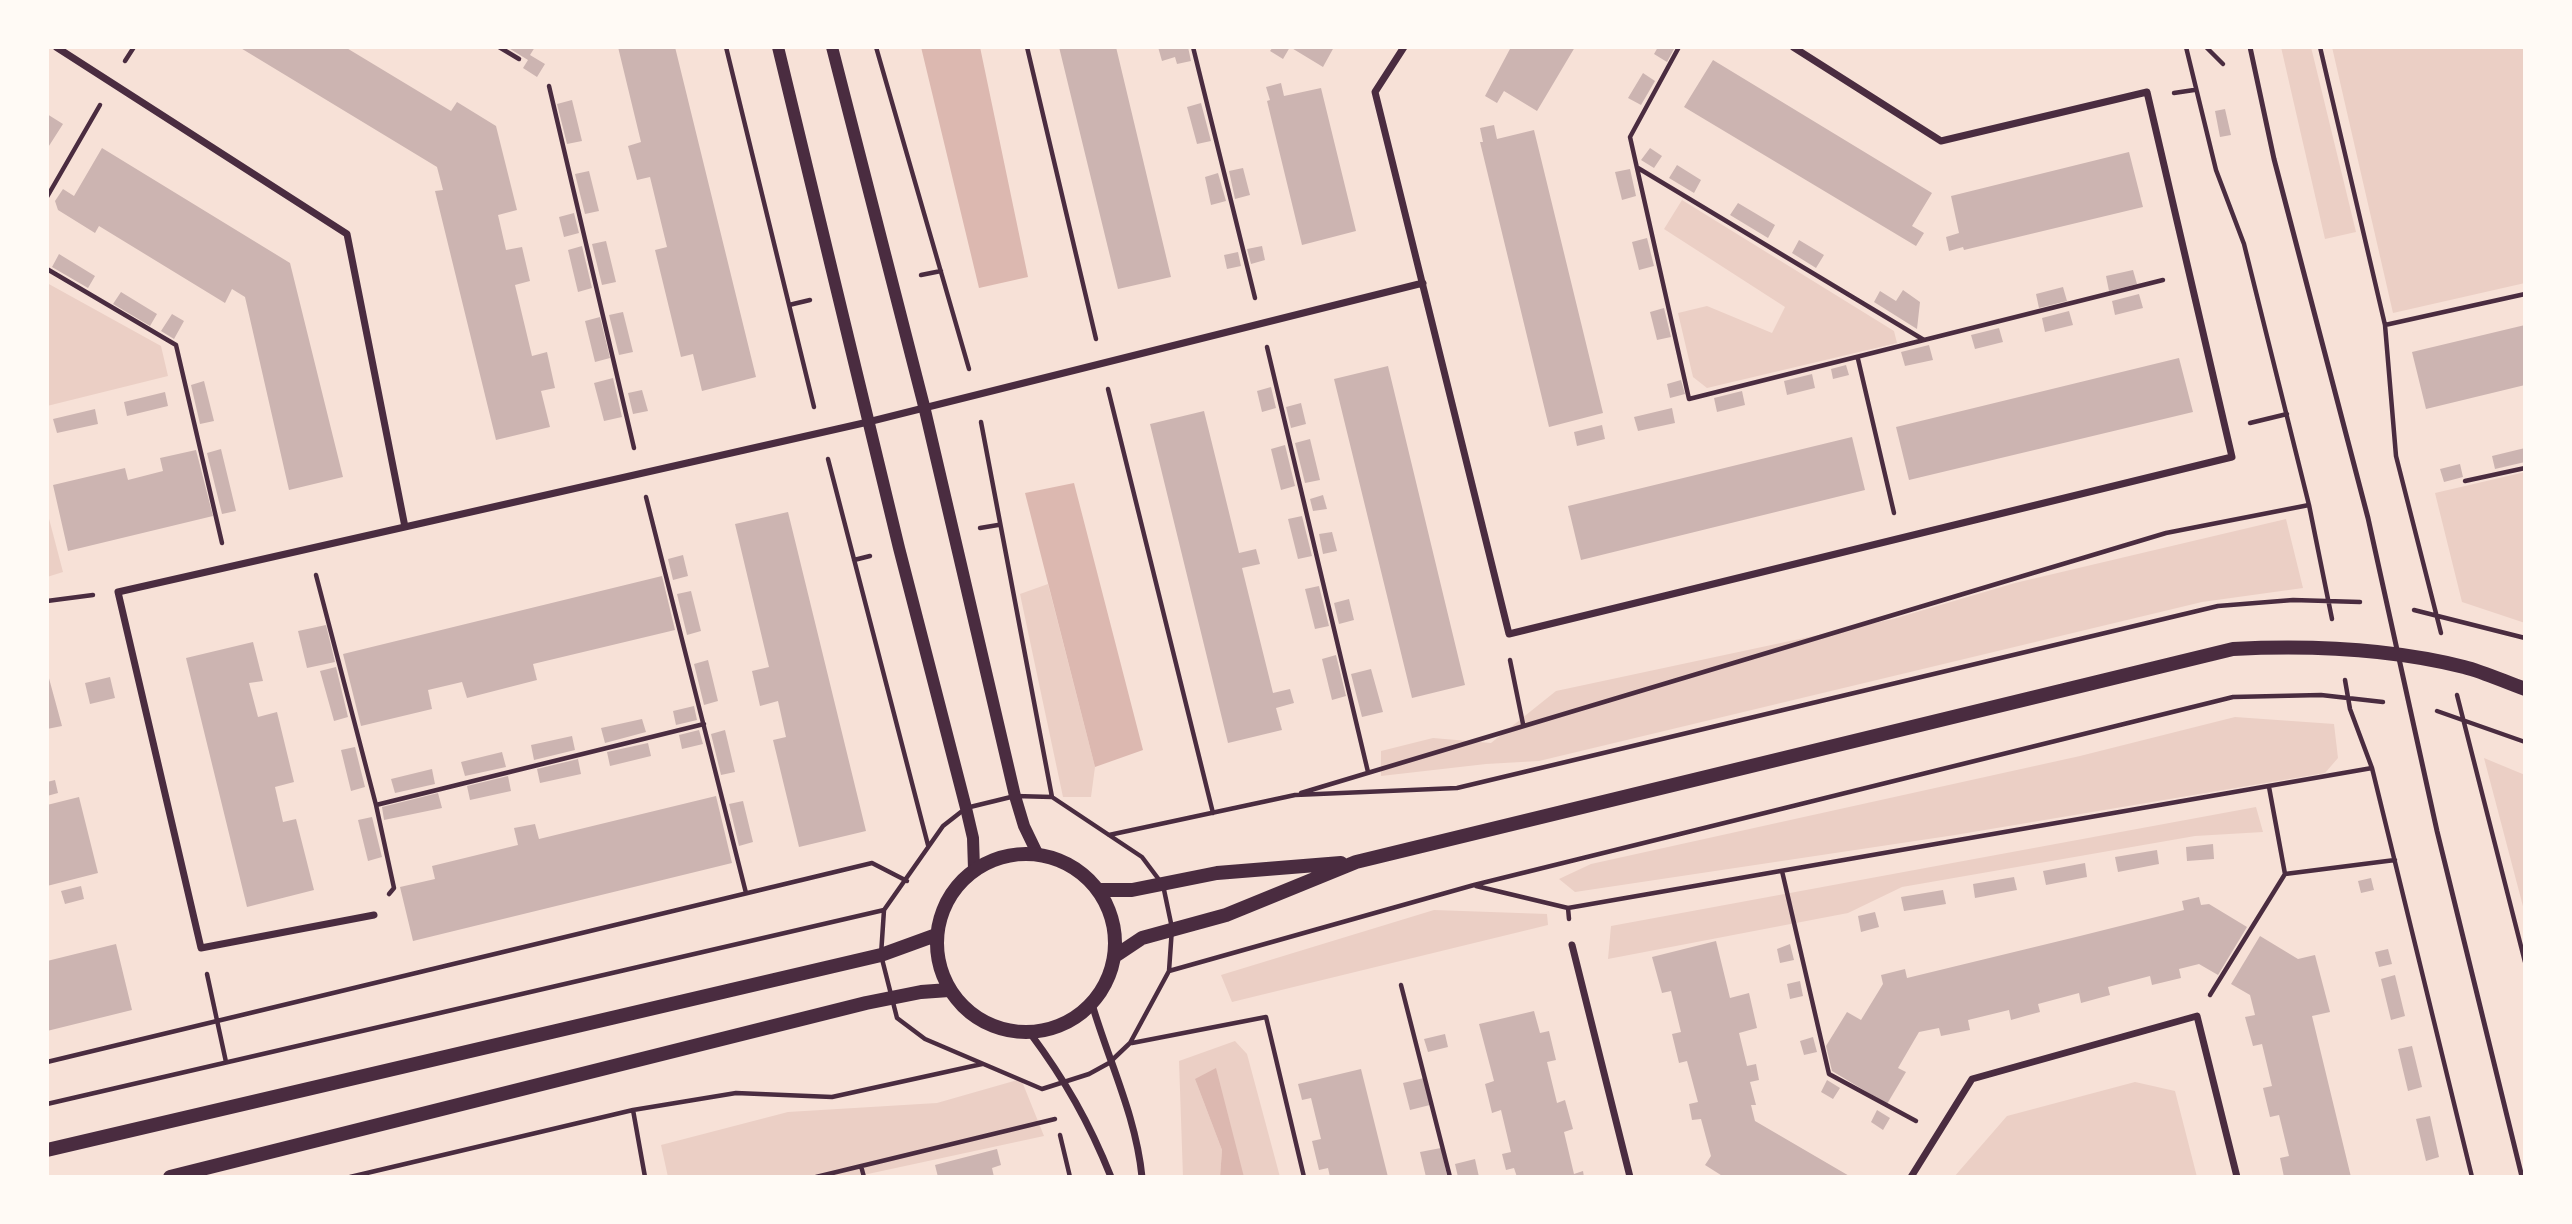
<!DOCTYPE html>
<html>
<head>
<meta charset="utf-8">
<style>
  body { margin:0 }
  #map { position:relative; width:2572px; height:1224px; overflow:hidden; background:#f7e1d7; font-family:"DejaVu Sans",sans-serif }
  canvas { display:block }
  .frame { position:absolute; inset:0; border:49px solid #fffaf5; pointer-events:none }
</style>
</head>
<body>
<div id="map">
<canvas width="2572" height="1224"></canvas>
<div class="frame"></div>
</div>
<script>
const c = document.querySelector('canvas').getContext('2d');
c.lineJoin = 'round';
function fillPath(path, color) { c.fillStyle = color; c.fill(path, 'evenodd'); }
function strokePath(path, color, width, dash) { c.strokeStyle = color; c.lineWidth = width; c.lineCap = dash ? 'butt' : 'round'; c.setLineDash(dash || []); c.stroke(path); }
fillPath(new Path2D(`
  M2281 47H2311L2356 232 2325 239Z
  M2332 47H2525V283L2393 313Z
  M1682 200 1894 331 1897 343 1707 388 1693 377 1678 313 1707 306 1772 333 1785 307 1664 229Z
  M47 283 161 346 168 376 47 406Z
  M2525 472V623L2462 602 2435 493Z
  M47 511 63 572 47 577Z
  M2286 519 2303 588 2202 602 1539 761 1486 764 1381 776V751L1433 738 1491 743 1556 691 1893 619 2015 583Z
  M1048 584 1095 767 1091 797H1063L1020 594Z
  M2235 717 2334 724 2338 758 2325 773 1955 835 1575 892 1559 879 1591 864 2080 756Z
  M2484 758 2525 775V914Z
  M2256 807 2263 832 2195 836 1902 887 1848 913 1608 959 1611 926Z
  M1434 910 1547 914 1548 925 1232 1002 1221 975Z
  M1235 1041 1247 1054 1280 1177H1242L1195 1079 1222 1150 1220 1177H1183L1179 1061Z
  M1021 1079 1044 1136 854 1177H668L661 1145 788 1112 937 1103Z
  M2135 1082 2175 1091 2197 1177H1954L2007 1116Z`), '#ebcfc5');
fillPath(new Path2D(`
  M921 47H980L1028 277 979 288Z
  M1074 483 1143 750 1095 767 1025 493Z
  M1216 1068 1244 1177H1220L1222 1150 1195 1079Z`), '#dcb8b0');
fillPath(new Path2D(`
  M239 47H345L451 111 457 102 496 126 517 210 498 215 506 250 522 247 530 281 515 285 532 356 547 352 555 388 541 391 550 427 496 440 435 191 443 190 437 167Z
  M507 47H535L530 55 545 64 537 77 523 68 528 60Z
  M618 47H675L756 377 702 391 693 354 681 357 655 250 667 247 650 177 637 180 628 146 641 142Z
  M1059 47H1116L1171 277 1118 289Z
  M1158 47H1188L1191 61 1177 64 1175 57 1162 61Z
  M1273 47H1290L1283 59 1270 51Z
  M1290 47H1334L1323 67Z
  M1511 47H1575L1537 111 1504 91 1497 103 1485 96Z
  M1658 47 1674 49 1667 62 1654 54Z
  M1713 60 1932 193 1912 226 1924 233 1916 246 1684 107Z
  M1643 73 1655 81 1641 105 1628 98Z
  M1281 83 1284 96 1321 88 1356 231 1302 245 1267 101 1270 100 1266 87Z
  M572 100 582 141 567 144 557 104Z
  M1201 103 1211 141 1197 144 1187 107Z
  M2225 109 2231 135 2220 137 2215 111Z
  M47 114 63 124 47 149Z
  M1494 125 1497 139 1534 130 1603 413 1549 427 1480 142H1483L1480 128Z
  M102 148 290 263 343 477 289 490 245 297 232 289 225 303 99 226 95 233 58 210 55 201 63 189 74 196Z
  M1650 148 1662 156 1654 168 1641 160Z
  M2129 152 2143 207 1964 250 1963 247 1949 251 1946 237 1959 233 1951 196Z
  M1677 165 1701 180 1694 193 1669 178Z
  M1243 168 1250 195 1235 199 1229 171Z
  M1630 169 1636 196 1622 200 1615 172Z
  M589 171 599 211 585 214 575 174Z
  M1218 173 1226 201 1211 205 1205 177Z
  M1738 203 1775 225 1768 238 1730 215Z
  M574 213 579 233 564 237 559 217Z
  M1647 238 1654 266 1639 270 1632 242Z
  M1799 240 1824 255 1816 268 1792 253Z
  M606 241 616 282 602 285 592 244Z
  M582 246 592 288 578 292 568 250Z
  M1262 246 1265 260 1251 264 1247 249Z
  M1238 252 1241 266 1227 269 1224 255Z
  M59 254 95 276 88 288 52 267Z
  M2133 270 2137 284 2109 291 2106 276Z
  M2063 287 2067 301 2039 308 2036 294Z
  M1903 290 1920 302 1917 329 1874 302 1880 291 1896 301Z
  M121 292 157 314 150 326 113 304Z
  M2139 294 2143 308 2115 315 2112 301Z
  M1664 308 1671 337 1657 340 1650 312Z
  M2069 311 2073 325 2045 332 2042 318Z
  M623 312 633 352 619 355 609 315Z
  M172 314 184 321 174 339 161 331Z
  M600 317 610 358 595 362 585 321Z
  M2525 325V385L2426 409 2412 352Z
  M1999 328 2003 342 1975 349 1971 335Z
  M1929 345 1933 360 1905 366 1901 352Z
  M2179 358 2193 412 1909 480 1896 427Z
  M1846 365 1849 375 1833 379 1831 369Z
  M1388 366 1465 685 1412 698 1334 379Z
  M1812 374 1815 388 1787 395 1784 381Z
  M613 378 622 417 604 421 594 383Z
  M1681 380 1685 394 1670 398 1667 384Z
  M204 381 214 421 200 424 191 385Z
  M1271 387 1276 408 1262 412 1257 391Z
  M642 390 648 411 633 414 628 393Z
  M1742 391 1745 405 1717 412 1714 398Z
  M165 392 168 406 127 416 124 402Z
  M1301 403 1306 424 1291 428 1286 407Z
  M1672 408 1675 423 1638 431 1634 417Z
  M95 409 98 424 57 433 53 419Z
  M1204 411 1239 553 1256 549 1260 564 1242 568 1273 693 1290 689 1294 703 1276 708 1282 730 1228 743 1150 424Z
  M1602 425 1605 439 1577 446 1574 432Z
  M1852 437 1865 490 1581 560 1568 506Z
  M1310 439 1320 480 1305 483 1295 443Z
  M1285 445 1295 486 1281 490 1271 449Z
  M2525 448V462L2495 469 2492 456Z
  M221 449 236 511 222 514 207 453Z
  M196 450 213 516 68 551 53 485 125 468 128 480 163 471 160 458Z
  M2460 464 2463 477 2444 482 2440 469Z
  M1323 495 1327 509 1313 511 1310 499Z
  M788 512 866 831 799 847 773 740 786 737 778 701 760 706 752 671 769 667 735 524Z
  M1302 516 1312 556 1298 559 1288 519Z
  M1332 532 1337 551 1323 554 1319 534Z
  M683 555 688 576 673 580 668 559Z
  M662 576 675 630 533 664 537 680 467 698 462 682 428 690 432 709 361 726 343 654Z
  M1319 586 1329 626 1315 629 1305 589Z
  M691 591 701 631 687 635 677 594Z
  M1349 599 1354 620 1339 624 1334 603Z
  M326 625 335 662 307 668 298 631Z
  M253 642 263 681 249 683 258 717 277 712 294 782 275 787 283 822 296 819 314 890 247 907 186 658Z
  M1336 655 1346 696 1332 700 1322 659Z
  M708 660 718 701 704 705 694 664Z
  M336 667 348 717 334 721 320 671Z
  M1371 669 1383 712 1362 717 1351 674Z
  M47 671 62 726 47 729Z
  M110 677 115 698 90 704 85 683Z
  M694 706 697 720 676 725 673 711Z
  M642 719 646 732 605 743 601 728Z
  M699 730 703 744 682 749 679 735Z
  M725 730 735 772 721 775 711 734Z
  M572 736 575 750 534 760 531 745Z
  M648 743 651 756 610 766 607 752Z
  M355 747 365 787 351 791 341 750Z
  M502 752 506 767 465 776 461 762Z
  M578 759 581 774 540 783 537 769Z
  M432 769 435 784 395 793 391 779Z
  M508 776 511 791 470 800 467 786Z
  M55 780 58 793 47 796V782Z
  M438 793 442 808 384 820 382 807Z
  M716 796 732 863 413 941 400 887 435 879 432 866 518 845 514 828 535 824 539 839Z
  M79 797 98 873 47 886V805Z
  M743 801 753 842 739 846 729 804Z
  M372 817 382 857 368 861 358 820Z
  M2213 844 2214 859 2187 861 2186 847Z
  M2157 850 2159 864 2118 872 2115 857Z
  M2085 863 2087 877 2046 885 2043 871Z
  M2014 877 2017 890 1975 898 1973 884Z
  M2371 878 2374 890 2361 893 2358 881Z
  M81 886 84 899 65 904 61 891Z
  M1943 890 1946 904 1904 911 1901 897Z
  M2199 897 2201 905 2209 904 2247 927 2218 975 2199 964 2179 969 2181 978 2152 985 2150 976 2108 987 2110 995 2081 1003 2079 993 2038 1004 2040 1012 2025 1016 2011 1020 2009 1010 1968 1020 1970 1030 1941 1036 1939 1028 1919 1032 1898 1068 1906 1072 1887 1104 1832 1071 1826 1046 1847 1012 1861 1020 1883 984 1881 975 1905 969 1907 978 2080 936 2184 910 2182 901Z
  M1875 912 1879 927 1861 932 1858 916Z
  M2260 936 2298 959 2315 955 2330 1012 2312 1016 2351 1177H2284L2280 1158 2289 1156 2279 1115 2270 1117 2263 1088 2272 1086 2262 1044 2253 1046 2245 1017 2255 1015 2250 995 2231 984Z
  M1716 941 1730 998 1749 993 1757 1028 1739 1033 1747 1066 1756 1064 1759 1080 1750 1082 1756 1105H1751L1755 1121 1851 1177H1724L1705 1165 1711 1156 1701 1119 1692 1120 1689 1104 1698 1102 1687 1061 1679 1063 1672 1034 1681 1032 1671 991 1662 993 1652 957Z
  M116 944 132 1010 47 1031V961Z
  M1790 944 1794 960 1780 963 1777 949Z
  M2388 949 2392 964 2379 967 2375 952Z
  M2395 975 2405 1016 2391 1020 2381 979Z
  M1800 981 1803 996 1790 999 1787 984Z
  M1534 1011 1540 1033 1549 1031 1556 1060 1547 1062 1557 1103 1565 1100 1573 1129 1564 1132 1574 1174 1583 1171 1584 1177H1517L1514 1168 1506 1170 1502 1154 1511 1152 1501 1110 1492 1113 1485 1084 1494 1081 1479 1024Z
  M1445 1034 1448 1047 1428 1052 1424 1039Z
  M1813 1037 1817 1052 1804 1055 1800 1041Z
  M2412 1046 2422 1087 2408 1091 2398 1049Z
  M1361 1069 1388 1177H1330L1328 1168 1319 1170 1312 1141 1321 1139 1311 1098 1302 1100 1298 1084Z
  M1424 1078 1430 1105 1410 1110 1403 1083Z
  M1827 1080 1840 1088 1833 1099 1821 1092Z
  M1877 1110 1890 1118 1883 1130 1871 1122Z
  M2430 1116 2439 1157 2426 1161 2416 1119Z
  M1441 1148 1447 1175 1426 1177 1420 1152Z
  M997 1149 1001 1165 992 1168 994 1177H938L935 1165Z
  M1475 1159 1479 1177H1458L1455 1164Z`), '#ccb4b1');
strokePath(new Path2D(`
  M499 47 519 59
  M726 47 814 407
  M876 47 969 369
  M1027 47 1096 339
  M1193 47 1255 298
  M1679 47 1630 137 1689 399 2163 280
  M2186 47 2216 170 2244 244 2309 505 2332 619
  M2206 47 2223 64
  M2320 47 2385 325 2525 294
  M125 61 134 47
  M549 86 634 448
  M2174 93 2194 90
  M1638 168 1924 340
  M47 197 100 105
  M47 269 176 345 222 543
  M921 275 941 271
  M789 305 810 300
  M2385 325 2396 456 2441 633
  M1267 347 1368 772
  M1858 359 1894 513
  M1108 389 1213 813
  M981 422 1052 797
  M2250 423 2287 414
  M828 459 928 845
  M2465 481 2525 468
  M646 497 746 893
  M980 528 998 525
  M854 560 870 556
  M316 575 376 805 394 888 389 894
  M47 601 93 595
  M2414 610 2525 638
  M1510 660 1523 724
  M2345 680 2350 709 2372 768 2472 1177
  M2457 695 2525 962
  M2437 711 2525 742
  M2269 787 2285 874
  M1301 793 2166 533 2309 505
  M1015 796 1052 797 1142 857 1163 885 1172 928 1169 971 1130 1043 1109 1063 1089 1074 1042 1089 925 1039 897 1018 881 955 884 910 943 826 966 808Z
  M376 805 704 724
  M1109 835 1295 795 1457 788 2218 606 2293 600 2360 602
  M1782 871 1829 1074 1916 1121
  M1476 886 1568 908 1569 919
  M1568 908 2372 768
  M1169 971 1474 885 2233 697 2321 695 2383 702
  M207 974 226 1062
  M1401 985 1450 1177
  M2210 995 2285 874 2395 860
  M1132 1043 1266 1017 1304 1177
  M47 1062 872 863 907 881
  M47 1104 884 910
  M633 1110 645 1177
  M1060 1135 1070 1177
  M861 1166 864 1177
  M350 1177 633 1110 736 1093 832 1097 982 1064
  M816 1177 1055 1119`), '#4a2c40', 4.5);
strokePath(new Path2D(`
  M2250 47 2274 159 2368 518 2437 831 2522 1177`), '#4a2c40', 5);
strokePath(new Path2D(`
  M56 47 347 234 405 527
  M1404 47 1375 92 1509 634 2232 457 2147 92 1941 141 1793 47
  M374 915 201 948 118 592 868 422 1423 283
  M1572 945 1630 1177
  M1092 1004C1109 1062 1136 1116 1142 1177
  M1030 1033C1065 1080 1089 1122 1111 1177
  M1911 1177 1972 1079 2197 1016 2237 1177`), '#4a2c40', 7);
strokePath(new Path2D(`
  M778 47 899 548 966 808 973 838 974 869
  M832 47 924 406 1015 796 1024 826 1037 853`), '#4a2c40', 12);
strokePath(new Path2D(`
  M937 943a89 89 0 1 1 178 0a89 89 0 1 1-178 0Z
  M1098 890H1132L1217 873 1341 863
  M1115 956 1142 938 1226 915 1356 862 2233 649C2311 645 2388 648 2464 667 2484 672 2505 682 2525 689
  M47 1150 881 955 936 935
  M170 1177 866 1003 921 992 949 990`), '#4a2c40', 14);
</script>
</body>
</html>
